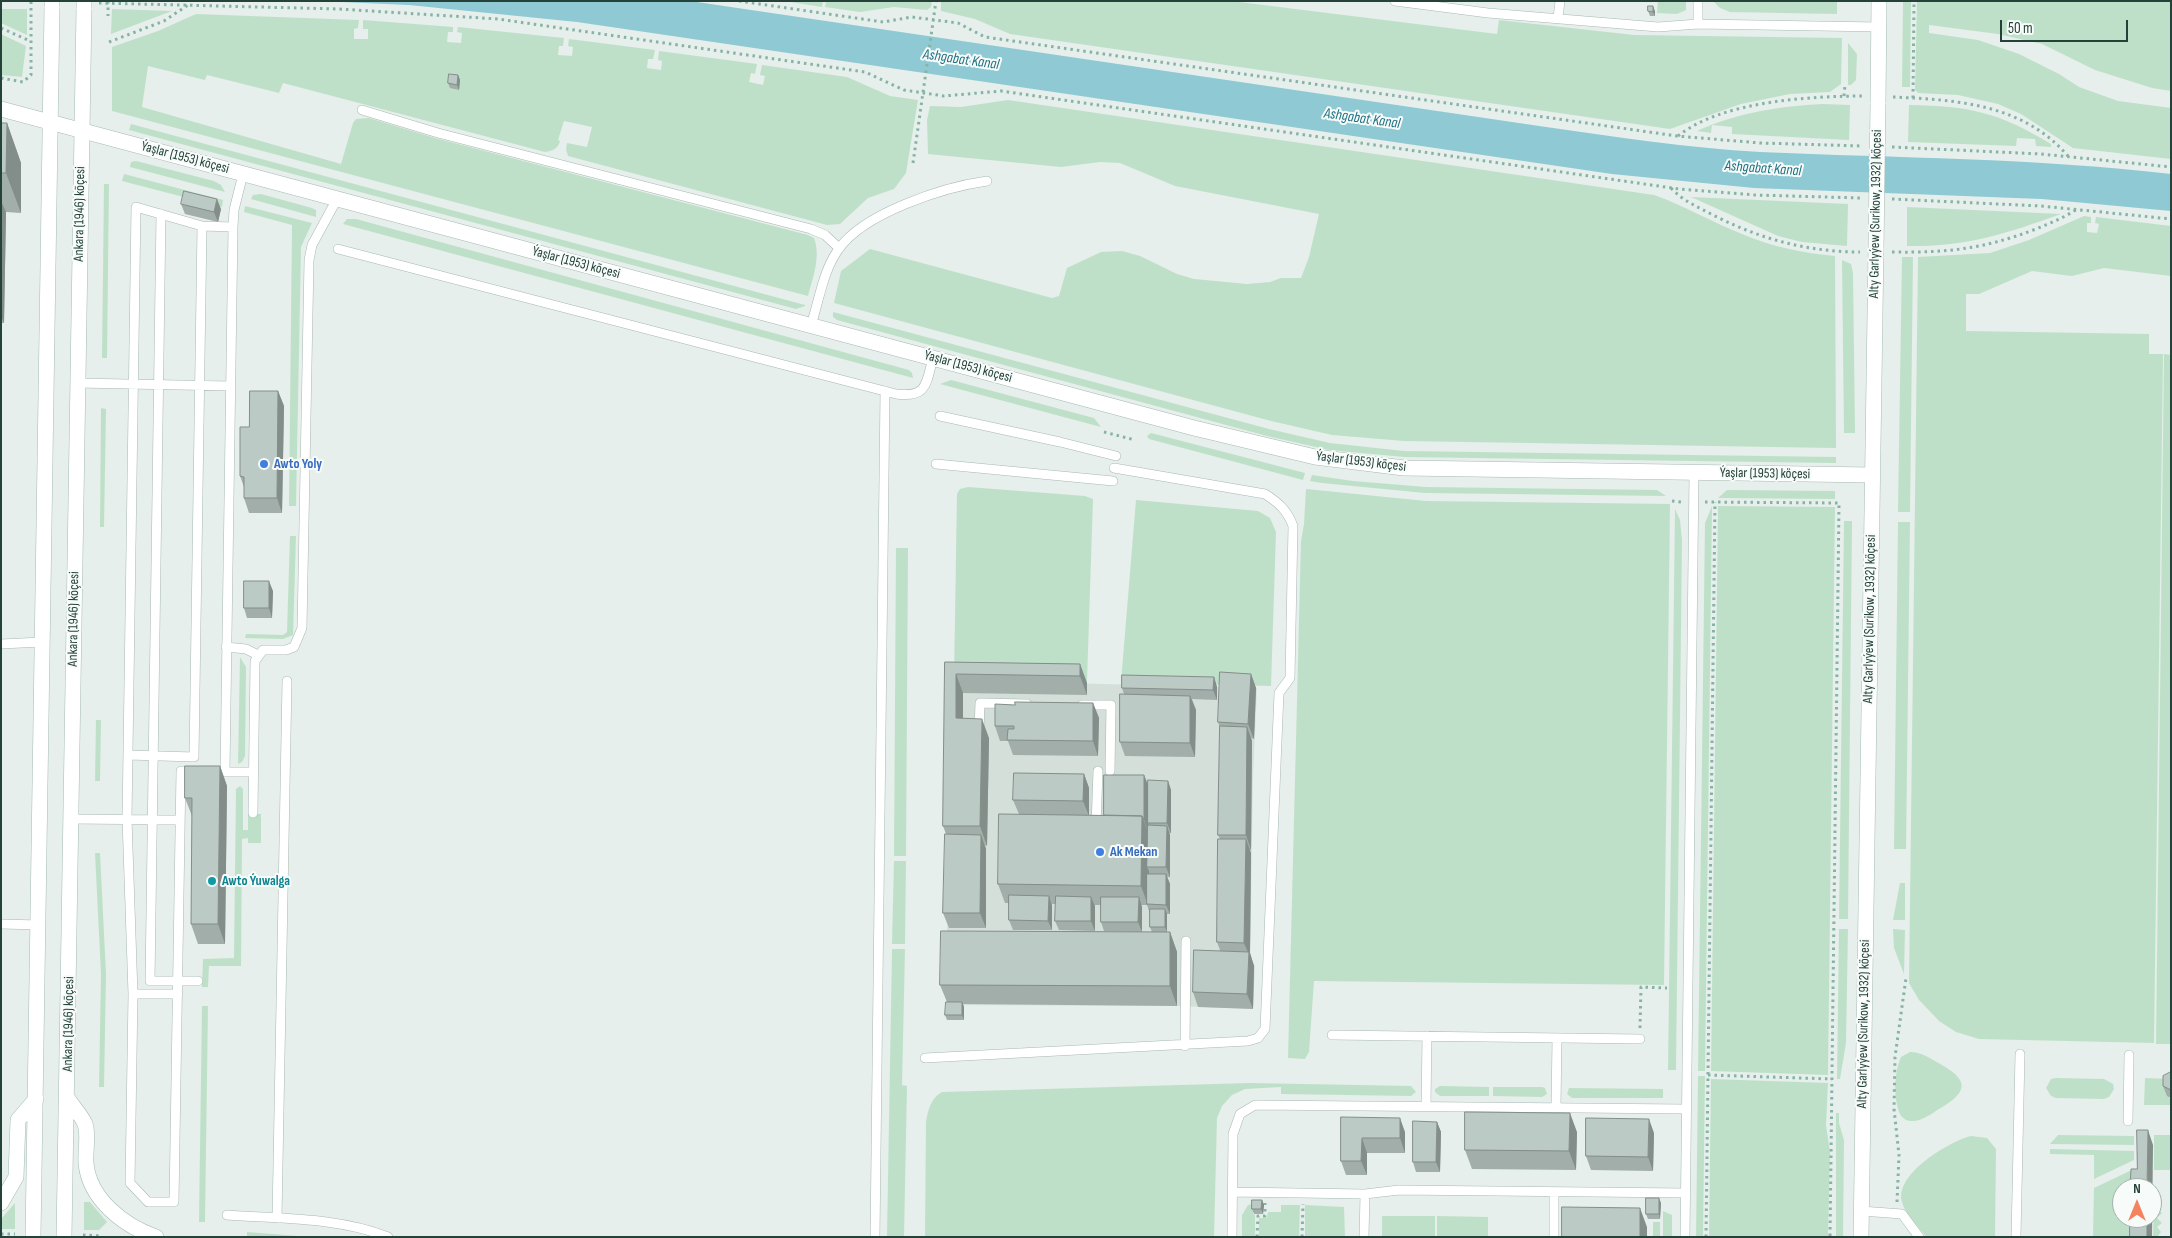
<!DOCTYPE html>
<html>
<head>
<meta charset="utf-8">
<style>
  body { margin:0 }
  #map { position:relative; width:2172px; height:1238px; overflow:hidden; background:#e6efeb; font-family:"Sofia Sans Condensed",sans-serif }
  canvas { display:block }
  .frame { position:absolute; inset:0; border:2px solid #24423a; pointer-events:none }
  .north { position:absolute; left:2112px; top:1178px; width:50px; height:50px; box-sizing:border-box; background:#f7fbf9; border:1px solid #a3b1ad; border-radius:50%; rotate:0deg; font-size:14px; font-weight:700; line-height:20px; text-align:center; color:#24423a }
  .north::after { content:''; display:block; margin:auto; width:18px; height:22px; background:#f4845f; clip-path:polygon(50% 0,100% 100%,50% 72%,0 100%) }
  .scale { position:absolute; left:2000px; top:20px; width:128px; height:22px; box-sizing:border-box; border:2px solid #24423a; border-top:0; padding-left:6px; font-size:15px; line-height:18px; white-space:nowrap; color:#24423a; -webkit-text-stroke:4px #f7fbf9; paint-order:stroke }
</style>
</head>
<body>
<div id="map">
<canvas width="2172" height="1238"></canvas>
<div class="frame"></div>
<div class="north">N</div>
<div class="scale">50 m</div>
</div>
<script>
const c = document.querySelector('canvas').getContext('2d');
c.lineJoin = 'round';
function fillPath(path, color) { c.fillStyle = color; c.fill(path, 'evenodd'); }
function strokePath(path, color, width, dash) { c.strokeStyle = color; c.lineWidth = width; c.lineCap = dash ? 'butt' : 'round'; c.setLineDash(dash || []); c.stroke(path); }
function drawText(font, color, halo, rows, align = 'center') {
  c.font = font + ' "Sofia Sans Condensed",sans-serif'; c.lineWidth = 4; c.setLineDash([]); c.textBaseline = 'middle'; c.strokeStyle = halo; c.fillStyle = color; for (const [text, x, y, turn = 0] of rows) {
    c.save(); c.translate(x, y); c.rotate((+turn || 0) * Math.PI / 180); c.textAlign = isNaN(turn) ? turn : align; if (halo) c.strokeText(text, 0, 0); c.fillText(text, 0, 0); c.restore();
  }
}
fillPath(new Path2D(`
  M951 680 1257 688 1253 777 1250 957 1255 966 1253 1009 1177 1006 946 1005Z`), '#d4dfda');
fillPath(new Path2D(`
  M784 1H823L822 7Z
  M826 1H932L931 7 927 10 894 7 860 12 825 7Z
  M941 1H1231L1497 34 1499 20 1634 35 1842 38 1841 84 1830 92 1790 94 1741 104 1670 129 1010 34 975 19 941 11Z
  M1658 1H1686V10L1677 14 1657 13Z
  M1713 1H1837V14L1730 12 1720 8Z
  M1903 1H1911L1910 87H1902Z
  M1917 1H2171V91L2152 88 2095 70 2042 44 1998 34 1929 25V33L1978 40 2019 54 2059 74 2079 87 2118 101 2171 108V159L2073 148 2021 114 1998 104 1958 95 1918 93 1915 90Z
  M1 9H27V35L1 23Z
  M112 9 172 11 111 34Z
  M196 14 359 20 358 28 354 29V39H368V29H363V20L453 27V32H448L447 42 461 43 462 33 457 32 458 27 564 38 563 46H559L558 55 572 56 573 47 568 46 569 39 655 50 653 59H648L647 68 661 70 662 61 658 60 659 51 757 64 755 74 751 73 749 82 763 85 765 76 760 75 762 65 847 77 890 96 918 100 906 173 894 189 868 198 840 224 827 225 568 156 566 149 567 143 587 147 592 127 564 121 558 140 560 141C558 149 552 151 545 152L283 83 279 93 207 75 205 80 148 66 142 107 341 164 353 123 356 119 369 118 435 138 808 235 814 238C821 257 813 277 808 296L112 111V47L158 31Z
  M1 34 26 46 22 77 1 75Z
  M1848 43 1857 54 1856 80 1851 85H1848Z
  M1008 100 1654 195C1685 206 1712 222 1742 234 1772 247 1804 253 1835 256L1836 448 1404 441 1332 435 1271 421 834 303 841 271 870 249 1052 298 1059 296 1067 268 1101 252 1122 251 1140 256 1177 274 1194 279 1247 284 1270 282 1281 278H1301L1309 257 1319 214 1175 186 1120 163 1100 162 1061 167 928 154 927 120 930 106 961 107Z
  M1823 104 1850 105 1849 140 1732 134V127L1712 125 1711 133 1697 131C1736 113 1780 106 1823 104Z
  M1909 105C1970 106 1998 112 2051 144V147L2036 146 2035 139 2017 138 2016 146 1908 142Z
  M131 124 805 305V306L796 309 129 130Z
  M136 161 214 181 221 185 225 192 130 167 131 162Z
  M124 174 223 200 222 207 122 181Z
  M104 184H109L107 358H102Z
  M261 194 312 208 316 210V217L251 199 253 195Z
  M1691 197 1848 204 1847 246 1802 242 1778 236Z
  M245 206 312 223 301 247 296 506H289L292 225 244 212Z
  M1907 207 2061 214C2005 234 1967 247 1907 246Z
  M2084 216 2091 217V223H2087V232L2097 233 2099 224 2095 223 2096 217 2171 226V276L2104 268 2072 276 2032 271 1979 294H1966V331L2149 334V354H2163L2154 1043 1979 1039 1956 1032 1939 1021 1919 1000 1909 983 1918 257 1990 253 2029 240Z
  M347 219H356L909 370 912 373 913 378 343 224Z
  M1902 257H1913L1910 512H1898Z
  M1842 260 1851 264 1853 273 1855 433H1844Z
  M833 312 1269 429 1330 443 1404 451 1836 457V463L1404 457 1329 450 1267 436 837 320 833 317Z
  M2164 354 2171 355V1044H2156Z
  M951 380 1094 418 1101 427 940 384Z
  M101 408 106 409 104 527H100Z
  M1151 433 1305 473 1303 480 1149 439 1147 436Z
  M1312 475 1353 481 1426 487 1657 490 1666 496 1425 493 1322 483 1310 481Z
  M968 487 1085 496 1093 499 1087 681 954 679 957 494 960 489Z
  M1306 489 1426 501 1670 504 1664 985 1314 981 1309 1052 1305 1059 1288 1058 1301 541 1304 524Z
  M1727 490 1835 491V499L1718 498Z
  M1136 500 1258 511 1270 518 1276 532 1271 686 1121 682Z
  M1712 506 1705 1071H1698L1705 523Z
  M1718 506 1835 507 1828 1075 1711 1071Z
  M1675 509 1680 520 1682 540 1676 1070H1668Z
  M1844 521H1852L1848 919H1839Z
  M1898 522H1910L1906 849H1894Z
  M290 536H296L293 635 283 639 245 638 246 634 283 635 287 632Z
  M896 548H908L906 856H894Z
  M240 657 246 667 245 756 242 762 238 764Z
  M96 720H101L100 781H95Z
  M240 786 243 789V830H248V814H261V843H248V838L242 839 241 966H209L208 987H202L203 959 234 958 236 789Z
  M95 853H100L106 974 104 1087H99L101 974Z
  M894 861H906L905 944H892Z
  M1900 883H1905V920H1893Z
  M1839 929H1848L1846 1043 1840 1079H1837Z
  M1893 929 1905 930 1904 974 1894 948Z
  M892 949H905L902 1085 907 1086 904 1237H887Z
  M202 1006H208L205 1222H199Z
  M1910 1052C1922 1052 1931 1059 1942 1065 1972 1082 1965 1094 1939 1109 1931 1114 1921 1122 1911 1121 1907 1121 1904 1119 1901 1116 1893 1101 1894 1072 1901 1057Z
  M1698 1076H1705L1703 1237H1696Z
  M2056 1078 2104 1079 2113 1084 2114 1089 2109 1097 2104 1099 2056 1098 2051 1096 2046 1088 2051 1079Z
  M2145 1078 2171 1079 2165 1090 2171 1100V1105H2144Z
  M1711 1079 1828 1083 1826 1125 1830 1152 1828 1237H1709Z
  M1249 1083 1411 1086 1416 1092 1411 1096 1281 1094V1087L1245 1089 1232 1095 1222 1106 1217 1118 1214 1237H925L926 1122C928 1110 931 1098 942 1092Z
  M1440 1086 1489 1087V1096H1440L1435 1092V1089Z
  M1493 1087H1542L1545 1088 1547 1094 1542 1097 1493 1096Z
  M1569 1088 1663 1089V1098H1572L1567 1094Z
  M1836 1113H1839V1123L1844 1140 1843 1237H1836Z
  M2058 1135 2134 1136V1145L2050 1144Z
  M2154 1135H2171V1170H2154Z
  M1971 1136 1987 1138 1996 1149 1995 1237H1926C1919 1227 1905 1214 1902 1202 1894 1174 1950 1141 1971 1136Z
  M2050 1149 2134 1151V1160L2094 1179V1155L2050 1154Z
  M2134 1169 2133 1188H2122V1218H2133L2132 1237H2093L2094 1188Z
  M2154 1200 2162 1201 2157 1209 2162 1213 2157 1218 2162 1223 2157 1227 2161 1232 2157 1237H2153Z
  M84 1202H90L107 1222 99 1230H84Z
  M15 1203V1229H1V1219Z
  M1253 1204V1214L1255 1215V1237H1242V1215L1248 1205Z
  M1281 1205H1300L1299 1237H1259V1218H1267L1268 1212H1281Z
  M1305 1205 1344 1207 1345 1237H1305Z
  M1663 1211 1672 1215V1237H1663Z
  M1382 1216H1435V1237H1382Z
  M1437 1216 1488 1217V1237H1437Z
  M1653 1222H1660V1237H1653Z
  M247 1232 298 1236 301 1237H247Z`), '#bfe0c8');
fillPath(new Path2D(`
  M318 1H690L1546 127C1616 137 1688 148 1760 152 1897 158 2034 158 2171 174V211L2042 199 1754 188 1612 174 577 22 409 5Z`), '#8ec9d4');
const lane = new Path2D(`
  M1395 1 1488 13 1658 27 1698 24 1879 27
  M1558 18 1560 1
  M1698 24V1
  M362 110 438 133 811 229 825 235 839 248
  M161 214 150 981H198
  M338 249 896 394C928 398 926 383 933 358
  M811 325C819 301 823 271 838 250 863 213 944 187 987 181
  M77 383 230 386
  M940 416 1060 442 1116 456
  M936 464 1113 481
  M1 644 42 642
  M226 647 246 649 258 655
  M1082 705H1111L1110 771
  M979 731 980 703 1027 704
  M128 755 194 757 202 226
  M196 771H181L174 1202H148L130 1183 133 994 127 819 136 207 202 226 233 227
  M211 771 225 772 233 227 234 210 243 174
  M225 772H254
  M253 813 255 661 263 650H286L294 647 302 628 309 260 312 245 337 199
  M71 819 180 820
  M1096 825 1098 771
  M1 924 39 925
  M133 994H178
  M1332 1035 1640 1039
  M1185 1046 1186 941
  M925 1058 1248 1041 1258 1038 1265 1029 1279 693 1290 678 1293 526C1287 510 1279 503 1265 494L1114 468
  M1426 1106 1427 1036
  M1556 1107 1557 1038
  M2128 1121 2129 1055
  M1233 1192 1365 1194 1399 1190 1686 1193
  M1861 1211 1902 1214 1919 1237
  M227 1215C281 1219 338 1217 388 1237
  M277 1218 287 681
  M875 1237 885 391
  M1232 1237 1233 1134 1240 1114 1255 1105 1685 1109
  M1364 1237 1365 1194
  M1554 1237V1192
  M1685 1237 1694 473
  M2016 1237 2020 1054`);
const street = new Path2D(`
  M1 109 1194 428 1315 457 1404 468 1872 475`);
const secondary = new Path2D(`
  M1878 104 1879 1
  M68 1099C73 1107 82 1116 85 1124 89 1135 85 1151 86 1163 89 1199 124 1226 156 1237
  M1 1203 16 1177 18 1120 36 1099
  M33 1237 52 7
  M64 1237 84 8
  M1861 1237 1876 248`);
strokePath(lane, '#a8b8b2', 10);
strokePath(street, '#a8b8b2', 16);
strokePath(secondary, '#a4bbb3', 16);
strokePath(new Path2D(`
  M739 1 883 22 912 17 958 23 985 37 1677 136 1760 143 1863 146
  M99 3 339 9 498 19 865 72 904 90 944 96 1001 91 1679 189 1755 195 1861 198
  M1 28 30 41
  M109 42 164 21 188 5
  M1 78 23 82 31 75V1
  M1844 96 1845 85
  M1893 97C1958 100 2023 104 2068 156
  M1913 98 1914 1
  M1678 136C1721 101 1811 96 1865 96
  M1892 147 2041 154 2171 167
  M913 163 936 1
  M1671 188C1683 201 1698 207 1713 215 1760 239 1808 252 1860 252
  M1892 199 2041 206 2171 219
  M1892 252C1946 253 1984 249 2036 229 2050 223 2064 218 2077 209
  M1104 432 1135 440
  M1672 501 1681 502
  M1705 502 1839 503 1830 1237
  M1640 1028 1641 987 1667 988
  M1708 1075 1832 1079
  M1897 1202 1899 1155 1894 1109 1895 1057 1906 978
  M1 1234H15
  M83 1235 101 1236
  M1257 1237 1258 1216H1265V1203
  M1302 1237 1303 1204
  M1706 1237 1715 502`), '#86b3a5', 3, [2.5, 4]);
strokePath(lane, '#fff', 9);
strokePath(street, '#fff', 15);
strokePath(secondary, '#fff', 15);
const secondaryBridge = new Path2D(`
  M52 7V1
  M84 8V1
  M1876 248 1878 104`);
strokePath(secondaryBridge, '#a4bbb3', 16, []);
strokePath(new Path2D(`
  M108 1V16`), '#86b3a5', 3, [2.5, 4]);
strokePath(secondaryBridge, '#fff', 15);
fillPath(new Path2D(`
  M1648 11H1655V16H1650Z
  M458 75 460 80 459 90 450 88 448 83Z
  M1 123H7L21 163V213L6 212 4 323H1Z
  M181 204 221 209 218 222 185 214Z
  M278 391 284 406 282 513H249L244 498V487L240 476 249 427Z
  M273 591 272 618H247L244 608Z
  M945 662 1080 664 1087 683V695L963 693V719L989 738 987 846 985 845 986 849V928H949L943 913 946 834 943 826Z
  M1251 674 1256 688 1254 739 1251 738 1252 741 1251 850H1250L1251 853 1250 953 1254 966 1253 1009 1198 1007 1193 992 1220 950 1217 942 1220 839 1218 835 1220 728 1218 722Z
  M1214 677 1217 687V700L1192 699 1196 710 1195 757 1125 756 1120 742 1124 694 1122 688Z
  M1093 703 1099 718 1098 756 1013 755 1008 741H1000L995 726 1015 705Z
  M220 766 227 786 225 944H198L191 924 192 816 185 798Z
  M1084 774 1089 788V815H1104L1144 775 1148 786 1168 781 1171 790V833H1169L1170 835V877H1167L1170 884V914H1167V932H1152L1150 927V914L1147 905H1141L1142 907V932L1104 931 1101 922V905H1094L1095 906V931L1059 930 1055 921 1056 904H1052V930H1013L1009 920V903H1005L998 884 1019 814 1013 800Z
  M1170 932 1177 952V1006L963 1004 964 1007V1020H947L945 1015 947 1002 940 985Z
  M2171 1072V1098L2167 1096 2163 1086Z
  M1341 1117 1405 1132V1153H1367V1175H1346L1341 1161Z
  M1437 1122 1441 1132 1440 1172H1416L1413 1162Z
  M1577 1132 1576 1170 1472 1169 1465 1150Z
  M1654 1133 1653 1171 1591 1170 1586 1156Z
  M1262 1200 1264 1205 1263 1214H1254L1252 1209Z
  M1661 1203 1660 1219H1648L1646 1214Z`), '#a1aea9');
fillPath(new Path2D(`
  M1653 6 1655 11V16L1653 12Z
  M458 75 460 80 459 90 457 85Z
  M7 123 21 163V213L6 173Z
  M217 199 221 209 218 222 214 212Z
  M1 201 6 212 4 323 1 316Z
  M278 391 284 406 282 513 277 498Z
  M269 581 273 591 272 618 269 608Z
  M1080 664 1087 683V695L1080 676Z
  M956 674 963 693V738L956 718Z
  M1251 674 1256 688 1254 739 1248 724Z
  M1214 677 1217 687V700L1213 690Z
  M1190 696 1196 710 1195 757 1190 743Z
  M1093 703 1099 718 1098 756 1093 741Z
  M982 719 989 738 987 846 980 826Z
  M1247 727 1252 741 1251 850 1246 835Z
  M220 766 227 786 225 944 218 924Z
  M1084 774 1089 788V816L1083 801Z
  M1144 775 1150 790 1148 823 1149 827V835L1144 820Z
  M1168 781 1171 790V833L1167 823Z
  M1142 816 1149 835 1147 867 1149 871 1148 905 1141 886Z
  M1167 826 1170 835V877L1166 867Z
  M981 835 986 849V928L980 913Z
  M1246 839 1251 853 1250 953 1254 966 1253 1009 1247 994 1249 955 1244 943Z
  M1166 874 1170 884V914L1166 905Z
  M1049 896 1052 906V930L1048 921Z
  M1091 897 1095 906V931L1091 921Z
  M1139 897 1142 907V932L1138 922Z
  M1165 909 1167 914V932L1165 927Z
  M1170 932 1177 952V1006L1170 986Z
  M962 1002 964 1007V1020L962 1015Z
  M1570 1113 1577 1132 1576 1170 1569 1151Z
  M1400 1118 1405 1132V1153L1400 1138Z
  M1649 1119 1654 1133 1653 1171 1648 1157Z
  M1437 1122 1441 1132 1440 1172 1436 1162Z
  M2148 1130 2153 1145 2152 1237H2147V1218H2152V1188H2147Z
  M1362 1138 1367 1153V1175L1361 1161Z
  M1659 1198 1661 1203 1660 1219 1659 1214Z
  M1262 1200 1264 1205 1263 1214 1261 1209Z
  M1640 1208 1647 1227V1237H1640Z`), '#838d89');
const building = new Path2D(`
  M1648 6H1653V12L1648 11Z
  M449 74 458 75 457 85 448 83Z
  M1 123H7L6 173H1Z
  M184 191 217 199 214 212 181 204Z
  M250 391H278L277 498H244V477L240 476V427H249Z
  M244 581H269V608H244Z
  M945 662 1080 664V676L956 674V718L982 719 980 826H943Z
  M1220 672 1251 674 1248 724 1218 722Z
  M1122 675 1214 677 1213 690 1122 688Z
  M1120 694 1190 696V743L1120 742Z
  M1015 702 1093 703V741L1007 740 1008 729H1014V726H995V704L1015 705Z
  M1220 726 1247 727 1246 835H1218Z
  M185 766H220L218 924H191L192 798H185Z
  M1014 773 1084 774 1083 801 1013 800Z
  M1104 775H1144V820L1142 816 1104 815Z
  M1148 780 1168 781 1167 823H1148Z
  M999 814 1142 816 1141 886 998 884Z
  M1148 825 1167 826 1166 867H1147Z
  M945 834 981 835 980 913H943Z
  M1218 839H1246L1244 943 1217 942Z
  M1147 874H1166V905L1147 904Z
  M1009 895 1049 896 1048 921 1009 920Z
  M1056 896 1091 897V921H1055Z
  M1101 897H1139L1138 922H1101Z
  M1150 909H1165V927H1150Z
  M941 931 1170 932V986L940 985Z
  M1194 950 1249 952 1247 994 1193 992Z
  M946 1002H962V1015H945Z
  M2171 1072V1090L2163 1086V1076Z
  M1465 1112 1570 1113 1569 1151 1465 1150Z
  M1341 1117 1400 1118V1138H1362L1361 1161H1341Z
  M1586 1118 1649 1119 1648 1157 1586 1156Z
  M1413 1121 1437 1122 1436 1162H1413Z
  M2137 1130H2148L2147 1188H2130L2131 1169H2137Z
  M1646 1198H1659V1214H1646Z
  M1252 1200H1262L1261 1209H1252Z
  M1562 1207 1640 1208V1237H1562Z
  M2130 1218H2147V1237H2130Z`);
fillPath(building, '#bbcac4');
strokePath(building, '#838d89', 1);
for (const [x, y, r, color] of [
  [264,464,5,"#3f7fe0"],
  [1100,852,5,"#3f7fe0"],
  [212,881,5,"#0f9aa8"]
]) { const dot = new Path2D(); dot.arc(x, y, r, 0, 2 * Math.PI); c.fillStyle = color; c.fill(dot); strokePath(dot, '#f7fbf9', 2); }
drawText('14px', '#24423a', '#f7fbf9', [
  ["Ýaşlar (1953) köçesi",185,158,15],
  ["Ankara (1946) köçesi",80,214,-89],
  ["Alty Garlyýew (Surikow, 1932) köçesi",1876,214,-89],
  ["Ýaşlar (1953) köçesi",576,263,15],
  ["Ýaşlar (1953) köçesi",968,367,15],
  ["Ýaşlar (1953) köçesi",1361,462,7],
  ["Ýaşlar (1953) köçesi",1765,474,1],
  ["Ankara (1946) köçesi",74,619,-89],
  ["Alty Garlyýew (Surikow, 1932) köçesi",1870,619,-89],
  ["Ankara (1946) köçesi",69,1024,-89],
  ["Alty Garlyýew (Surikow, 1932) köçesi",1864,1024,-89]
]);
drawText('bold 14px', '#366cbe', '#f7fbf9', [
  ["Awto Yoly",274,464],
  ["Ak Mekan",1110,852]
], 'left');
drawText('bold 14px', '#0d838f', '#f7fbf9', [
  ["Awto Ýuwalga",222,881]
], 'left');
drawText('italic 15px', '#1c6f80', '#f7fbf9', [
  ["Ashgabat Kanal",961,60,8],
  ["Ashgabat Kanal",1362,119,8],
  ["Ashgabat Kanal",1763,169,4]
]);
</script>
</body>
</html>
